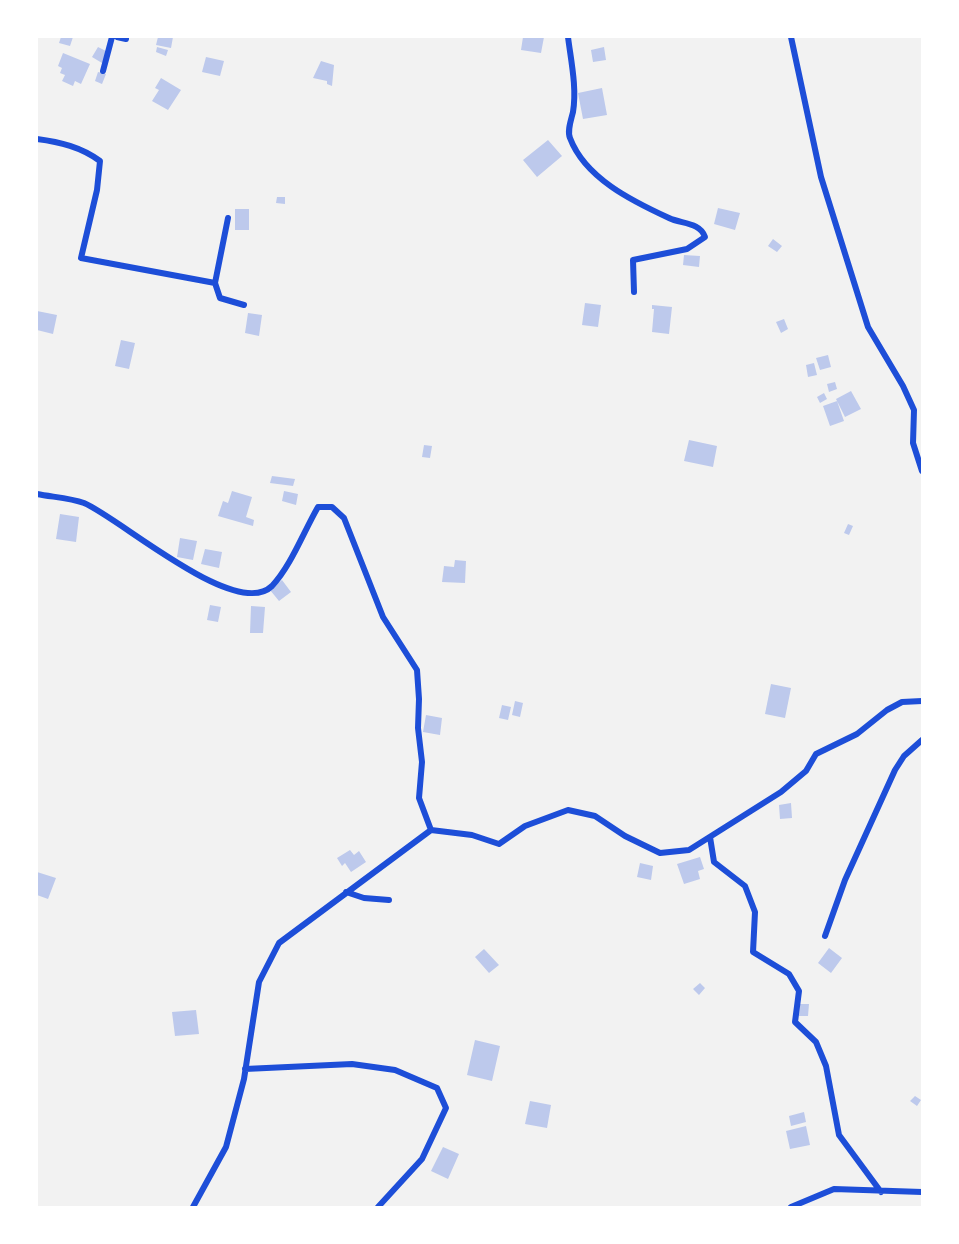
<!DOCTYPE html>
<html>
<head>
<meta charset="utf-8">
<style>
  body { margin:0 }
  #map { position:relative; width:959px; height:1244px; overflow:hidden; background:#f2f2f2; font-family:Helvetica,sans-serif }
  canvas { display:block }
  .frame { position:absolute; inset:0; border:38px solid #fff; pointer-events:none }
</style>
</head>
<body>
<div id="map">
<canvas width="959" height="1244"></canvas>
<div class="frame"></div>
</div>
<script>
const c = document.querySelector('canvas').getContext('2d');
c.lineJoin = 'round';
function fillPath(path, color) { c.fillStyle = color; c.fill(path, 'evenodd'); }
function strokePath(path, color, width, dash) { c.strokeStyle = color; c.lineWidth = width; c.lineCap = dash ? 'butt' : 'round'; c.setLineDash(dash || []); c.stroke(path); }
fillPath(new Path2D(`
  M61 37H73L70 46 59 43Z
  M158 37H173L171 48 156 45Z
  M523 37H544L541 53 521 50Z
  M98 47 108 52 102 63 92 57Z
  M157 47 168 50 166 56 156 52Z
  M604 47 606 60 593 62 591 50Z
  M63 53 90 64 81 84 75 81 73 86 62 81 65 75 60 73 62 68 58 66Z
  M206 57 224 61 220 76 202 72Z
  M321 61 334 65 332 86 327 84V81L313 78Z
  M98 72 106 74 102 84 95 81Z
  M161 78 181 90 168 110 152 101 159 90 155 88Z
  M602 88 607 115 583 119 578 93Z
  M548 140 562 156 537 177 523 160Z
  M277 197H285V204L276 203Z
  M718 208 740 213 735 230 714 224Z
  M235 209H249V230H235Z
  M773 239 782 246 777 252 768 246Z
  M684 255 700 256 699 267 683 265Z
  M585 303 601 305 598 327 582 325Z
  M652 305 672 307 669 334 652 332 654 309H652Z
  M37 311 57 315 53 334 37 330Z
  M248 313 262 315 259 336 245 333Z
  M784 319 788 329 781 333 776 322Z
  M121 340 135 343 129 369 115 366Z
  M828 355 831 367 820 370 816 358Z
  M814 363 817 375 808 377 806 365Z
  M835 382 837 389 829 392 827 384Z
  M851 391 861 409 845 417 836 399Z
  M824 393 827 399 820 403 817 397Z
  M837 401 844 421 830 426 823 406Z
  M689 440 717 446 713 467 684 461Z
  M424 445 432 446 430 458 422 457Z
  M272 476 295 479 293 486 270 483Z
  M232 491 252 497 246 517 254 520 253 526 218 516 223 501 228 503Z
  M284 491 298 494 296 505 282 501Z
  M60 514 79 517 76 542 56 539Z
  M848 524 853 526 849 535 844 533Z
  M180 538 197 541 193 560 177 557Z
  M205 549 222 552 219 568 201 564Z
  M455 560 466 561 465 583 442 582 444 566 454 567Z
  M282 580 291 592 279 601 270 590Z
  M210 605 221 607 218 622 207 620Z
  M251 606 265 607 263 633H250Z
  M771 684 791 688 785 718 765 714Z
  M515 701 523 703 520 717 512 715Z
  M502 705 511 707 508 720 499 718Z
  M426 715 442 718 440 735 423 732Z
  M791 803 792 818 780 819 779 805Z
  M350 850 354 855 359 851 366 862 351 872 345 863 342 866 337 858Z
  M700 857 704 869 698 871 700 879 684 884 677 864Z
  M640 863 653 866 651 880 637 877Z
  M37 872 56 878 48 899 37 895Z
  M829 948 842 958 831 973 818 963Z
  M484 949 499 965 489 973 475 957Z
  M700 983 705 988 699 995 693 989Z
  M800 1004H809L808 1016H799Z
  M196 1010 199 1034 175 1036 172 1012Z
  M475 1040 500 1046 492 1081 467 1075Z
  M915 1096 921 1100 917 1106 910 1101Z
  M530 1101 551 1105 547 1128 525 1124Z
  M804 1112 806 1122 791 1126 789 1116Z
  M806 1126 810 1145 790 1149 786 1131Z
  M443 1147 459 1154 448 1179 431 1171Z`), '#bdc9ec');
strokePath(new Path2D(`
  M117 37 126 39
  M568 37C571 61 577 88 573 112 571 120 567 131 570 138 585 178 632 201 669 218 681 224 700 222 705 237L687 249 633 260 634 292
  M791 37 821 177 868 327 903 386 914 410 913 443 922 471
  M103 71 112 37
  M37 139C60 142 81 147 100 161L97 190 81 258 215 283 228 218
  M215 283 220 298 244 305
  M37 494C52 497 70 498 84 503 120 518 236 621 272 586 291 566 304 531 318 507H332L344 518 383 617 417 670 419 699 418 728 422 762 419 798 431 830
  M710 837 714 862 745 886 755 912 753 952 789 974 799 991 795 1022 816 1042 826 1066 839 1135 881 1192
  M346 892 364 898 389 900
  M825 936 845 880 895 770 904 756 922 740
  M245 1069 352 1064 395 1070 437 1088 446 1108 422 1159 378 1207
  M193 1207 226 1147 244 1079 259 982 279 943 431 830 472 835 499 844 525 826 568 810 595 816 625 836 660 853 689 850 781 792 806 771 816 754 857 734 887 710 902 702 922 701
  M791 1207 834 1189 922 1192`), '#1d4ed8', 6);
</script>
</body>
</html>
